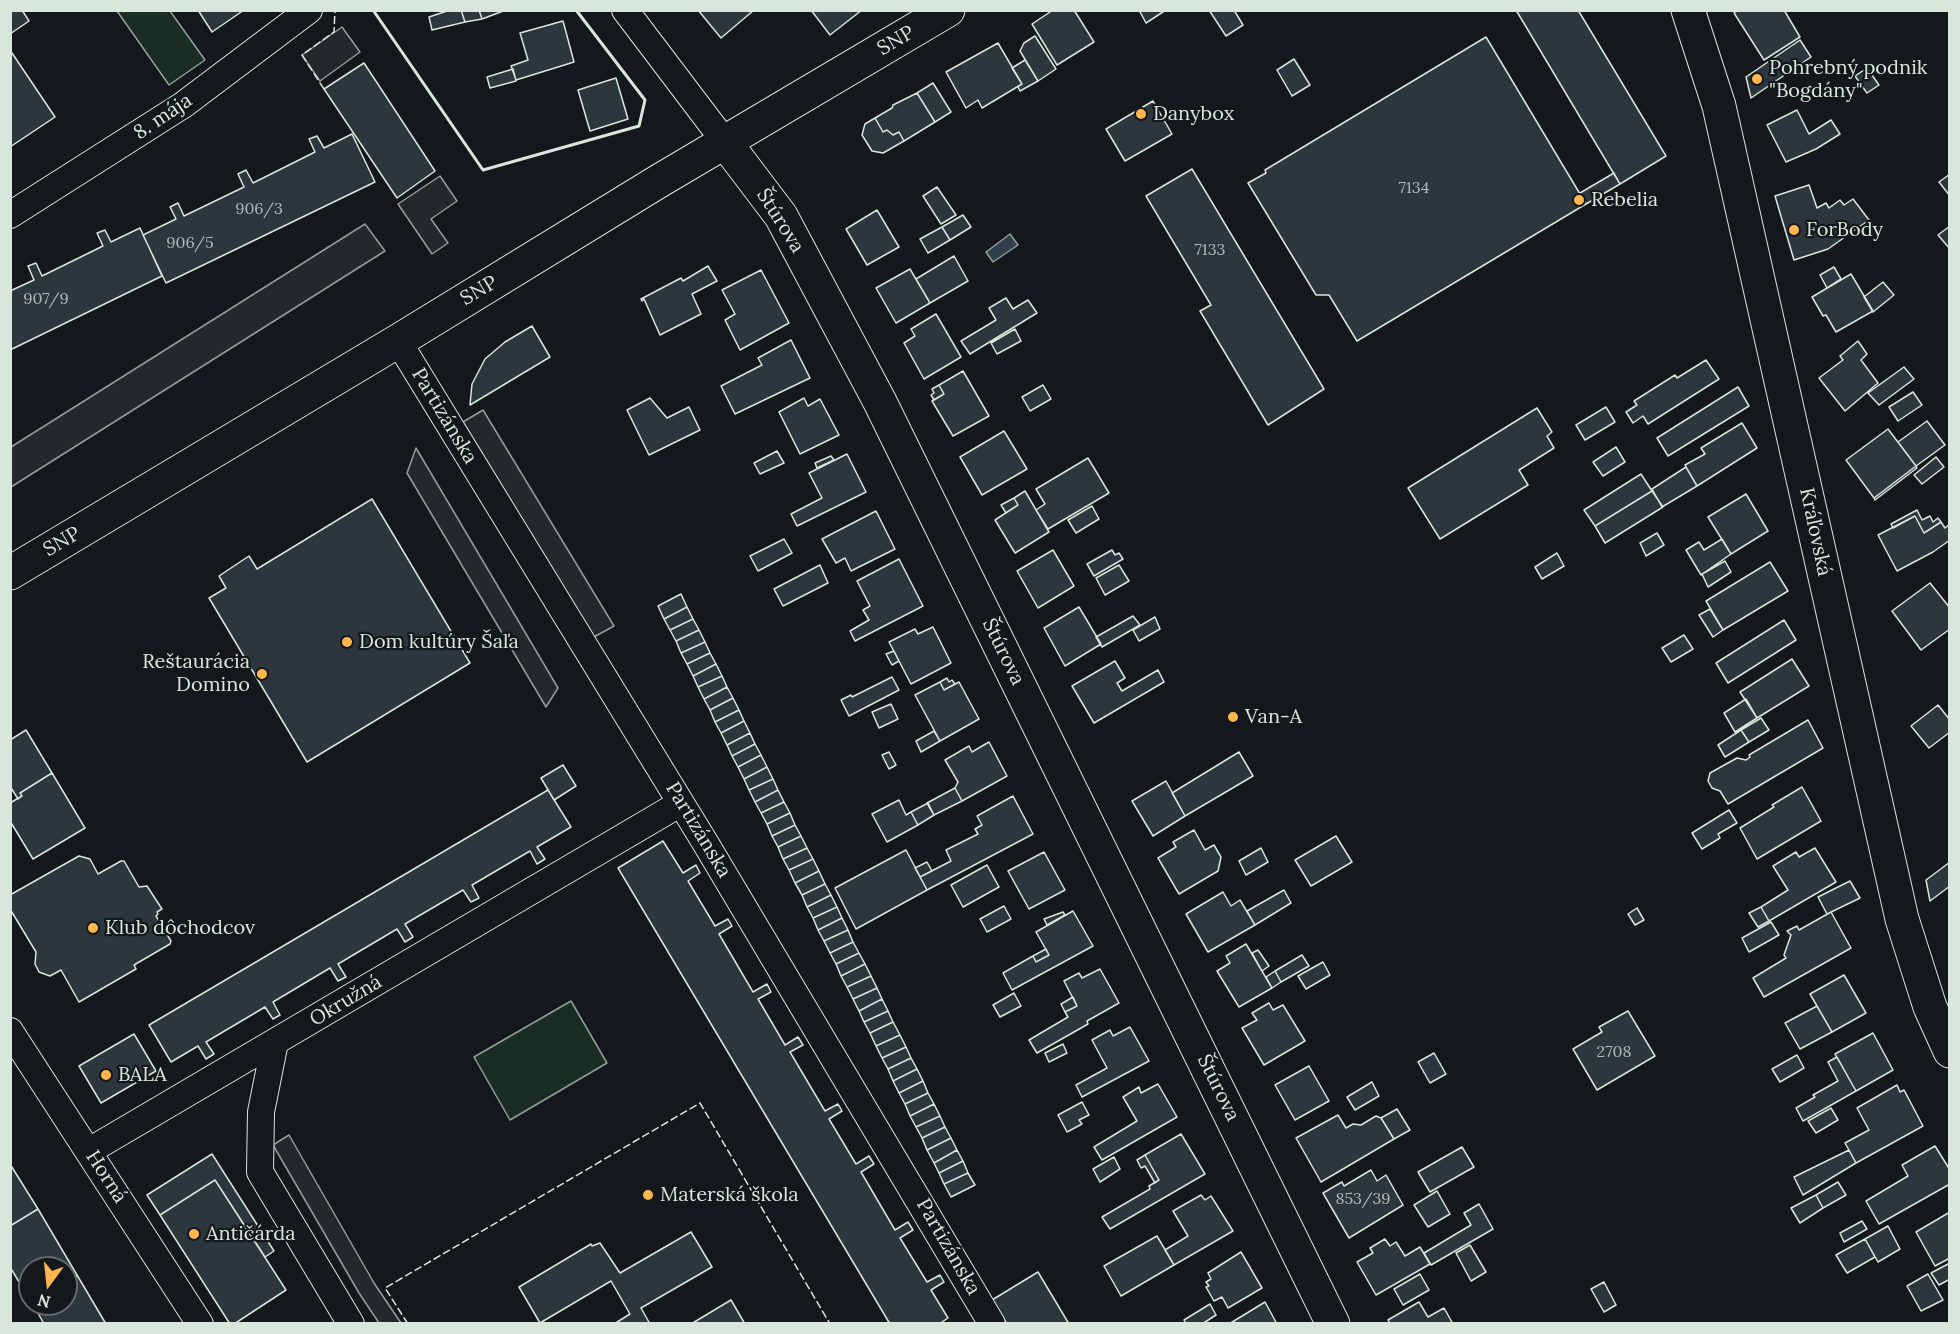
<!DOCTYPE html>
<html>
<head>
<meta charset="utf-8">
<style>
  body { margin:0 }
  #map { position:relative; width:1960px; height:1334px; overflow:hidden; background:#14181c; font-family:Lora,serif }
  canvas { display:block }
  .frame { position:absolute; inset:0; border:12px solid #d8e6dc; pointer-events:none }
  .north { position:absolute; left:18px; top:1256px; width:60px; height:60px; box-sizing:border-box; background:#14181c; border:2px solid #626a69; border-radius:50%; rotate:195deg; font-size:16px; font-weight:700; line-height:24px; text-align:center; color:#d8e6dc }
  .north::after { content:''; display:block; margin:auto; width:21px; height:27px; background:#ffb74d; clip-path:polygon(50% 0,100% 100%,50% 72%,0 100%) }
</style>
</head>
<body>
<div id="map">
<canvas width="1960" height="1334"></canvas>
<div class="frame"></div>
<div class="north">N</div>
</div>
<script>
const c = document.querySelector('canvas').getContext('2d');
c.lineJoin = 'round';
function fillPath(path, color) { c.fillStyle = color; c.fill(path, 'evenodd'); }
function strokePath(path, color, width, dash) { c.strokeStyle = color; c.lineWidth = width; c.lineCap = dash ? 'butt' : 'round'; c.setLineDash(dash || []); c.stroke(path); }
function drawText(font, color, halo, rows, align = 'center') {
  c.font = font + ' Lora,serif'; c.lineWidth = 4.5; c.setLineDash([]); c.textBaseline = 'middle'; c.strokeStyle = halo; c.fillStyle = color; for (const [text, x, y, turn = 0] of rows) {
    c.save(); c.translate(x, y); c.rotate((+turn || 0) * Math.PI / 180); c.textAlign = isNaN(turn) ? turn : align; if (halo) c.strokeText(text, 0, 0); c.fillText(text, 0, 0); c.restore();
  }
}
const green = new Path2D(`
  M117 11H170L205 60 169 85Z
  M571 1001 607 1063 510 1120 474 1057Z`);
fillPath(green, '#1a2d24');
strokePath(green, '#939e99', 1.5);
const parking = new Path2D(`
  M342 27 360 52 320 81 302 55Z
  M440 176 457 201 431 219 448 243 432 254 398 204Z
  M365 224 385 251 11 487V447Z
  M483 410 614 626 594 637 463 422Z
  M416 448 558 688 546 707 407 473Z
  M289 1135 374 1283 401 1323H379L359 1293 273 1145Z`);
fillPath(parking, '#24282b');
strokePath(parking, '#939e99', 1.5);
const water = new Path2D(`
  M1010 234 1018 245 993 262 986 252Z`);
fillPath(water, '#2f3f4d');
strokePath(water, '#939e99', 1.5);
const building = new Path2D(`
  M10 10H22L29 21 10 34Z
  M198 10H244L212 32Z
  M450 10H461L465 22 432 30 429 17Z
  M461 10H479L482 19 465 22Z
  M479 10H506L482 19Z
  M698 10H754L721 38Z
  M811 10H862L830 35Z
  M1053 10H1074L1094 42 1057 65 1032 24Z
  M1139 10H1166L1146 23Z
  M1209 10H1234L1243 25 1226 36Z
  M1516 10H1578L1666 156 1620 184Z
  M1738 10H1784L1800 37 1764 60 1734 13Z
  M563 21 574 62 516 80 511 66 528 60 520 33Z
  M1035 36 1056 69 1038 81 1020 51 1024 43Z
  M1486 37 1586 204 1357 341 1329 295H1316L1248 183 1266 173 1265 170Z
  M1800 40 1811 57 1751 98 1746 77Z
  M998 43 1022 84 982 108 978 100 966 108 946 72Z
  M10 50 55 117 10 147Z
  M1294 59 1310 85 1292 96 1277 70Z
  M1025 60 1038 81 1020 91 1018 87 1022 84 1012 68Z
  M364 63 435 171 397 198 324 89Z
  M1867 68 1879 85 1867 93 1855 76Z
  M513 69 516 81 490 88 487 77Z
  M616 78 628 119 590 131 578 90Z
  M933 83 951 112 935 122 917 93Z
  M917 93 935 122 904 141 899 132 893 135 887 130 883 132 875 118 892 108 893 105Z
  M1153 101 1172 134 1125 161 1106 129Z
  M1797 110 1809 134 1831 120 1840 134 1816 149 1786 162 1767 125Z
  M875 118 883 132 887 130 893 135 899 132 904 141 883 153 872 151 862 135 865 124Z
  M352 134 375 182 166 283 143 235 176 219 170 207 178 203 184 216 244 187 238 174 246 170 253 183 315 152 309 139 317 136 324 148Z
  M1192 169 1324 389 1268 425 1200 311 1211 305 1146 196Z
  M1614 173 1620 184 1586 204 1580 193Z
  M1950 174V196L1939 182Z
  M1809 185 1817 208 1826 203 1829 208 1840 200 1844 205 1853 199 1869 220 1828 249 1794 260 1775 196Z
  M937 187 956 215 941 224 923 196Z
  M877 210 899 247 867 265 846 229Z
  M963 215 971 227 950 240 942 227Z
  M1950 226V249L1938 235Z
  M942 227 950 240 928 253 920 239Z
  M140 228 162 276 10 350V291L34 280 28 266 36 263 42 276 103 246 97 233 105 230 111 242Z
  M954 256 968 281 930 303 916 279Z
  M708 266 717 281 692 294 701 314 660 335 644 299 642 301 641 299 681 278 683 281Z
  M1834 267 1841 279 1827 288 1820 275Z
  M910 269 930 303 896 323 876 288Z
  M761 270 789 323 740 350 725 320 735 314 722 290Z
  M1851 274 1873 311 1836 332 1826 315 1823 316 1812 297Z
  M1883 282 1894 295 1873 312 1864 297Z
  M1006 298 1013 309 1028 300 1037 313 970 354 961 341 996 320 989 308Z
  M936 314 961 357 924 379 904 343 915 336 911 329Z
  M532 326 550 357 470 405 472 384 485 359 505 342Z
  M1015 329 1021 341 997 354 991 343Z
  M791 340 810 378 735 414 721 386 762 365 758 358Z
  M1858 341 1867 354 1861 360 1878 383 1845 411 1819 378 1843 360 1840 356Z
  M1706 360 1719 379 1648 424 1643 416 1633 423 1626 412 1637 405 1634 401 1675 375 1677 378Z
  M1904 367 1914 379 1879 405 1868 393Z
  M963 371 989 416 953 436 932 401 944 394 939 385Z
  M939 385 944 394 934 400 931 395 934 393 932 389Z
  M1043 385 1051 399 1030 411 1022 397Z
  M1738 387 1749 406 1668 456 1657 438Z
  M1913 392 1922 405 1898 421 1889 407Z
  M650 398 667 418 689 407 700 430 649 455 627 410Z
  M804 398 808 406 820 399 839 435 800 454 779 412Z
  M1606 407 1615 422 1585 440 1576 425Z
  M1537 408 1552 432 1547 436 1554 448 1519 470 1528 485 1440 539 1408 488Z
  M1927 421 1945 445 1916 466 1898 442Z
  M1742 423 1757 448 1697 486 1685 465 1705 454 1701 448Z
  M1888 429 1916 466 1874 498 1846 460Z
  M1004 431 1027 469 982 495 960 457Z
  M1616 447 1625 462 1603 476 1593 462Z
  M777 451 784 463 760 474 754 463Z
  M847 454 866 492 797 526 791 514 822 498 809 473Z
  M831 456 834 460 817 468 815 463Z
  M1936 457 1944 467 1922 484 1914 475Z
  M1088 458 1109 493 1048 529 1036 510 1045 504 1036 489Z
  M1916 466 1917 468 1875 500 1874 498Z
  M1686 467 1697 486 1662 507 1652 489Z
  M1641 474 1652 491 1595 526 1584 510Z
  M1025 491 1049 532 1015 553 995 520 1018 505 1014 498Z
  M1652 491 1663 507 1605 543 1595 526Z
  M1746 494 1768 531 1731 554 1708 517Z
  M1014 498 1018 505 1006 513 1001 505Z
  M372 499 470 663 307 762 209 598 226 588 219 576 249 556 257 569Z
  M1092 506 1099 519 1076 533 1068 520Z
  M1917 510 1922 520 1930 516 1933 522 1938 518 1941 522 1924 533 1915 516 1893 528 1891 524Z
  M876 511 895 549 851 571 845 558 836 563 822 539Z
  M1915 516 1924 533 1941 522 1945 528 1950 524V540L1933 552 1897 571 1878 535Z
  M1657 533 1664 545 1646 556 1640 543Z
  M784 539 792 553 758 571 750 556Z
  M1722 539 1731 554 1701 575 1686 550 1699 542 1704 550Z
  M1053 550 1074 586 1038 608 1017 571Z
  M1112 550 1115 555 1119 553 1123 559 1094 576 1087 564Z
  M1557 553 1564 566 1542 579 1535 567Z
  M899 559 923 606 855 641 850 631 869 620 863 610 870 606 857 581Z
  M1725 561 1731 572 1708 587 1702 574Z
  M1770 562 1788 591 1723 630 1706 601Z
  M820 565 828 583 783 606 774 589Z
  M1119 565 1129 581 1105 595 1096 578Z
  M1930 583 1950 608V629L1921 650 1892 611Z
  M681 594 687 607 664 619 658 606Z
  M687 607 693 619 670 630 664 619Z
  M1079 607 1101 644 1065 666 1044 628Z
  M1710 609 1723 630 1713 637 1699 615Z
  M1133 616 1140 625 1102 647 1096 637Z
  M1155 617 1160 629 1139 641 1133 630Z
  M693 619 699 630 676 641 670 630Z
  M1784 620 1796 640 1728 683 1716 663Z
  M933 627 951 663 911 684 889 642 915 629 918 634Z
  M699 630 705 642 681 653 676 641Z
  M1684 635 1693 649 1671 662 1662 648Z
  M705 642 710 653 687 664 681 653Z
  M894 651 899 661 892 665 886 654Z
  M710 653 716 664 693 676 687 664Z
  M1792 659 1809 686 1757 718 1740 692Z
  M1115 661 1125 678 1117 683 1122 691 1158 670 1164 682 1094 723 1072 686Z
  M716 664 722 676 698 687 693 676Z
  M722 676 727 687 704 699 698 687Z
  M892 677 899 690 849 716 841 700 851 695 852 697Z
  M947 678 949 682 952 680 955 684 944 690 940 682Z
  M940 682 944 690 959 682 979 719 940 741 915 695Z
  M727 687 733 698 710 710 704 699Z
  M733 698 739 710 715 722 710 710Z
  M1746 699 1757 718 1735 732 1724 713Z
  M891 704 898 719 879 728 872 712Z
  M1938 705 1950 720V732L1929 748 1911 726Z
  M739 710 744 721 721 733 715 722Z
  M1761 718 1769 730 1749 742 1741 730Z
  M1808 720 1823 748 1728 804 1720 791 1712 788 1708 781 1710 773 1737 758 1746 760 1750 757 1749 755Z
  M744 721 750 733 727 745 721 733Z
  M26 730 52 773 20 793 22 796 18 799 10 786V740Z
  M1741 730 1749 742 1725 757 1718 745Z
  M934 731 940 741 921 752 916 741Z
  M750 733 755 744 732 756 727 745Z
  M989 742 1007 776 962 801 955 788 958 782 945 760 969 746 972 752Z
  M755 744 761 755 738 767 732 756Z
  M889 752 896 765 889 769 882 755Z
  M1239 752 1253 776 1185 816 1172 793Z
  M761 755 767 767 744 779 738 767Z
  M563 765 576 786 554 800 541 778Z
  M767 767 773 779 749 790 744 779Z
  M52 773 85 828 33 859 10 821V803L22 796 20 793Z
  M773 779 778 790 755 802 749 790Z
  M1166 781 1185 816 1153 836 1132 801Z
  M1802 787 1821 821 1757 859 1740 828 1774 807 1772 805Z
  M955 788 962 801 934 815 927 803Z
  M548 790 571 827 537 847 545 859 537 864 530 851 472 885 479 898 471 902 463 890 405 924 413 937 405 942 397 929 338 964 346 977 338 981 330 968 273 1002 280 1015 273 1019 265 1007 206 1042 214 1054 206 1059 198 1046 171 1062 149 1025Z
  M778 790 784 802 761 813 755 802Z
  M1013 796 1033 834 927 890 920 877 951 861 946 850 978 834 975 829 982 825 977 816Z
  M899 800 906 815 911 812 918 825 887 842 872 814Z
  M784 802 790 813 767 824 761 813Z
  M928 803 934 815 918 825 911 812Z
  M1729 810 1737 823 1718 834 1720 838 1702 849 1692 833Z
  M790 813 795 825 772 836 767 824Z
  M795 825 801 836 778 847 772 836Z
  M1194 830 1205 850 1214 845 1221 857 1218 871 1179 894 1158 858 1176 847 1173 842Z
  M801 836 807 848 783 859 778 847Z
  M1336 836 1352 862 1311 886 1295 860Z
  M663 841 683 873 696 865 700 873 688 881 715 926 728 919 732 926 719 934 753 992 767 984 771 992 758 999 785 1045 798 1037 803 1045 790 1052 825 1111 838 1104 842 1111 829 1119 856 1164 869 1156 874 1164 861 1172 895 1230 908 1222 913 1230 900 1238 927 1282 940 1275 944 1282 931 1290 948 1318 939 1324H890L618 868Z
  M807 848 813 859 789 870 783 859Z
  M1261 848 1268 862 1246 875 1239 861Z
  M1815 848 1836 882 1769 921 1761 907 1788 890 1773 866 1796 852 1799 857Z
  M906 850 927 890 856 929 835 888Z
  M1044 852 1065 890 1029 909 1008 871Z
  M79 856 90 859 98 874 121 861H124L139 887 147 886 162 909 157 912 158 914 156 916 171 941 170 944 134 965 136 969 79 1002 61 970 50 976 39 972 35 964 36 952 10 909V895Z
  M813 859 819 871 795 883 789 870Z
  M927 862 932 871 920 877 915 868Z
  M1950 862V886L1930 901 1926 880Z
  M987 865 999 887 963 907 951 885Z
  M819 871 825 884 802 895 795 883Z
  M1850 881 1860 898 1827 914 1818 897Z
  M825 884 831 895 807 907 802 895Z
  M1284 890 1291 903 1255 925 1247 911Z
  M1223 892 1231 906 1240 900 1255 925 1208 952 1186 914Z
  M831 895 837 907 813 918 807 907Z
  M1004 906 1011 919 987 932 980 919Z
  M837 907 842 918 818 930 813 918Z
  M1761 907 1769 921 1758 927 1749 913Z
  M1637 908 1644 920 1635 925 1628 914Z
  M1073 911 1093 946 1012 990 1003 973 1033 956 1036 962 1049 955 1036 932Z
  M1063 912 1065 915 1047 925 1044 919Z
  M1831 912 1851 948 1764 997 1753 978 1786 958 1784 955 1791 935 1787 931 1797 926 1799 930Z
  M842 918 848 930 824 941 818 930Z
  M1771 922 1779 935 1749 952 1742 938Z
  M848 930 853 942 830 953 824 941Z
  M853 942 859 953 836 964 830 953Z
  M1246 944 1272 988 1239 1007 1217 971 1230 963 1226 956Z
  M1046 949 1049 955 1036 962 1033 956Z
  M1258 950 1269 966 1262 971 1252 953Z
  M859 953 865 964 841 976 836 964Z
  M1302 955 1309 966 1281 982 1275 971Z
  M1323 962 1330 975 1306 989 1298 976Z
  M865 964 871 976 847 987 841 976Z
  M1100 969 1119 1003 1087 1021 1088 1024 1037 1053 1029 1040 1068 1017 1065 1012 1077 1006 1064 981 1079 973 1082 978Z
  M1275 971 1281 982 1272 988 1266 977Z
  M1844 975 1866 1013 1832 1032 1810 994Z
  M871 976 877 988 853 999 847 987Z
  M877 988 882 999 859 1011 853 999Z
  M1014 993 1021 1006 1000 1017 993 1005Z
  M1073 997 1077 1006 1065 1012 1061 1004Z
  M882 999 888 1011 864 1022 859 1011Z
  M1269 1003 1273 1010 1283 1005 1305 1041 1264 1065 1242 1028 1257 1020 1252 1013Z
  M1817 1006 1832 1032 1800 1049 1785 1023Z
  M888 1011 893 1022 870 1033 864 1022Z
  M1628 1011 1655 1056 1597 1090 1573 1049 1602 1032 1599 1027Z
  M893 1022 900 1035 876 1046 870 1033Z
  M1130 1027 1149 1061 1082 1097 1076 1085 1107 1068 1092 1040 1110 1030 1113 1036Z
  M1873 1033 1893 1070 1856 1091 1835 1054Z
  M134 1034 156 1071 101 1103 79 1066Z
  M900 1035 906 1047 882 1058 876 1046Z
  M1063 1044 1067 1053 1049 1062 1045 1053Z
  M906 1047 911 1058 888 1069 882 1058Z
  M1434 1053 1446 1074 1430 1083 1418 1062Z
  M1797 1055 1804 1068 1780 1082 1772 1069Z
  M1837 1057 1856 1091 1803 1121 1796 1108 1815 1097 1813 1095 1838 1081 1828 1062Z
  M911 1058 917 1069 893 1081 888 1069Z
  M1309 1066 1329 1101 1295 1120 1275 1085Z
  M917 1069 923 1081 899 1093 893 1081Z
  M923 1081 928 1093 905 1104 899 1093Z
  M1372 1082 1379 1096 1355 1110 1347 1097Z
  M1158 1084 1177 1117 1102 1160 1094 1147 1137 1121 1123 1097 1139 1087 1141 1093Z
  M1897 1085 1900 1092 1904 1090 1923 1126 1856 1163 1845 1143 1869 1130 1857 1108Z
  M928 1093 934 1104 910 1116 905 1104Z
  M1082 1102 1089 1115 1079 1120 1082 1124 1067 1132 1058 1115Z
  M934 1104 940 1116 916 1127 910 1116Z
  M1831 1108 1838 1120 1816 1133 1808 1121Z
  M1397 1109 1410 1130 1394 1139 1381 1118Z
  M1338 1115 1346 1128 1353 1124 1361 1125 1376 1116 1381 1118 1394 1139 1321 1182 1296 1138Z
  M940 1116 945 1127 922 1138 916 1127Z
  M945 1127 951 1138 927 1150 922 1138Z
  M1181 1134 1205 1174 1110 1229 1102 1217 1150 1189 1149 1186 1159 1180 1145 1155Z
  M951 1138 957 1150 934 1163 927 1150Z
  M1935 1146 1950 1170V1184L1879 1224 1866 1201 1908 1176 1902 1165Z
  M1462 1147 1474 1167 1430 1192 1418 1172Z
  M957 1150 963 1161 939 1173 934 1163Z
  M1849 1150 1856 1163 1803 1195 1794 1177Z
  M212 1154 274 1251 265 1257 215 1180 160 1215 147 1195Z
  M1145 1155 1159 1180 1155 1183 1145 1166 1141 1168 1137 1160Z
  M1114 1157 1120 1169 1100 1182 1093 1169Z
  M963 1161 968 1173 944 1184 939 1173Z
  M10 1164 38 1209 10 1226Z
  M1371 1170 1377 1181 1386 1175 1403 1205 1349 1238 1323 1193 1342 1182 1344 1186Z
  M968 1173 975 1185 951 1197 944 1184Z
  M215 1180 286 1290 234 1324H230L160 1215Z
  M1838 1182 1846 1195 1823 1208 1816 1195Z
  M1437 1191 1450 1214 1428 1227 1414 1205Z
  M1201 1195 1205 1200 1211 1196 1233 1231 1174 1265 1165 1250 1188 1236 1173 1211Z
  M1816 1195 1823 1208 1800 1223 1791 1208Z
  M1479 1204 1493 1229 1431 1265 1424 1253 1471 1225 1464 1213Z
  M38 1209 77 1275 66 1282V1268H30V1300L10 1267V1226Z
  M1950 1212V1258L1935 1266 1916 1232Z
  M1862 1221 1867 1229 1844 1242 1840 1233Z
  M1888 1226 1900 1249 1878 1262 1865 1239Z
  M691 1232 712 1267 641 1308 650 1324H614L630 1314 611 1281 540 1323 519 1287 591 1244 592 1246 600 1243 620 1273Z
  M1157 1236 1174 1265 1121 1296 1104 1266Z
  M1385 1239 1390 1246 1396 1242 1405 1256 1420 1247 1430 1264 1376 1295 1357 1262 1373 1253 1370 1248Z
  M1865 1239 1875 1257 1847 1273 1836 1255Z
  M1470 1245 1486 1272 1471 1281 1456 1253Z
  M1241 1252 1262 1288 1228 1308 1222 1297 1214 1301 1206 1287 1209 1286 1206 1282 1211 1279 1208 1273Z
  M1950 1263V1279L1939 1285 1931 1273Z
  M1038 1272 1069 1324H1007L992 1300Z
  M1420 1274 1429 1290 1403 1305 1394 1289Z
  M1928 1274 1943 1300 1921 1311 1907 1286Z
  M77 1275 106 1324H44L33 1304H66V1282Z
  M1604 1282 1616 1305 1604 1312 1591 1289Z
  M731 1300 745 1324H691Z
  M1265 1302 1277 1324H1229Z
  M1419 1302 1428 1317 1444 1308 1453 1324H1390L1388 1320Z
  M1210 1304 1216 1315 1202 1324H1186L1184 1320Z`);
fillPath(building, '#2c363c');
strokePath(building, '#d8e6dc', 1.5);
const street = new Path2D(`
  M625 10 725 142
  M10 215 183 105 309 10
  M398 341 706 844 992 1324
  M10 1031 200 1324
  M275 1042 261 1112 260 1172 351 1324
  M89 1151 681 803`);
const primary = new Path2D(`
  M1688 10 1719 106 1902 919 1930 1007 1950 1051
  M725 142 781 216 880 402 1333 1324
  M10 573 398 341 659 181 948 10`);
strokePath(street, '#d8e6dc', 28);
strokePath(primary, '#d8e6dc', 35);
strokePath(street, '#14181c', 26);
strokePath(primary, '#14181c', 33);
strokePath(new Path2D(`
  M324 89 302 55 334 32 335 10
  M408 1324 385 1288 700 1103 830 1324`), '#d8e6dc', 1.5, [8, 3]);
strokePath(new Path2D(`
  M373 10 483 170 639 126 645 100 576 10`), '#d8e6dc', 3);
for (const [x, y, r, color] of [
  [1757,79,6,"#ffb74d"],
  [1141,114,6,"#ffb74d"],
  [1579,200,6,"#ffb74d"],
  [1794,230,6,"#ffb74d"],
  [347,642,6,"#ffb74d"],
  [262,674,6,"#ffb74d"],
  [1233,717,6,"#ffb74d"],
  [93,928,6,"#ffb74d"],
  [106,1075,6,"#ffb74d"],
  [648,1195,6,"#ffb74d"],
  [194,1234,6,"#ffb74d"]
]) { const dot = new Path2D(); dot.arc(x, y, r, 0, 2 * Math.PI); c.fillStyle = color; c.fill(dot); strokePath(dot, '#14181c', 2); }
drawText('16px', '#adbab4', null, [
  ["7134",1414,188],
  ["906/3",259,209],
  ["906/5",190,243],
  ["7133",1210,250],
  ["907/9",46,299],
  ["2708",1614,1052],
  ["853/39",1363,1199]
]);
drawText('20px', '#d8e6dc', '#14181c', [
  ["SNP",896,41,-31],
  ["8. mája",163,117,-34],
  ["Štúrova",780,221,58],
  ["SNP",479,291,-31],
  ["Partizánska",444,416,59],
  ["Kráľovská",1815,532,78],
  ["SNP",62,542,-31],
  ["Štúrova",1003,652,64],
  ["Partizánska",698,830,59],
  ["Okružná",346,1001,-31],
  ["Štúrova",1218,1088,64],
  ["Horná",106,1177,57],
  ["Partizánska",948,1247,60]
]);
drawText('20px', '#d8e6dc', '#14181c', [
  ["Pohrebný podnik",1769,68],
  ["\"Bogdány\"",1769,91],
  ["Danybox",1153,114],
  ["Rebelia",1591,200],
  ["ForBody",1806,230],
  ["Dom kultúry Šaľa",359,642],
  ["Reštaurácia",250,662,"right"],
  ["Domino",250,685,"right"],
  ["Van-A",1245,717],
  ["Klub dôchodcov",105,928],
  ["BALA",118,1075],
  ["Materská škola",660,1195],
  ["Antičárda",206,1234]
], 'left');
</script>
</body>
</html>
